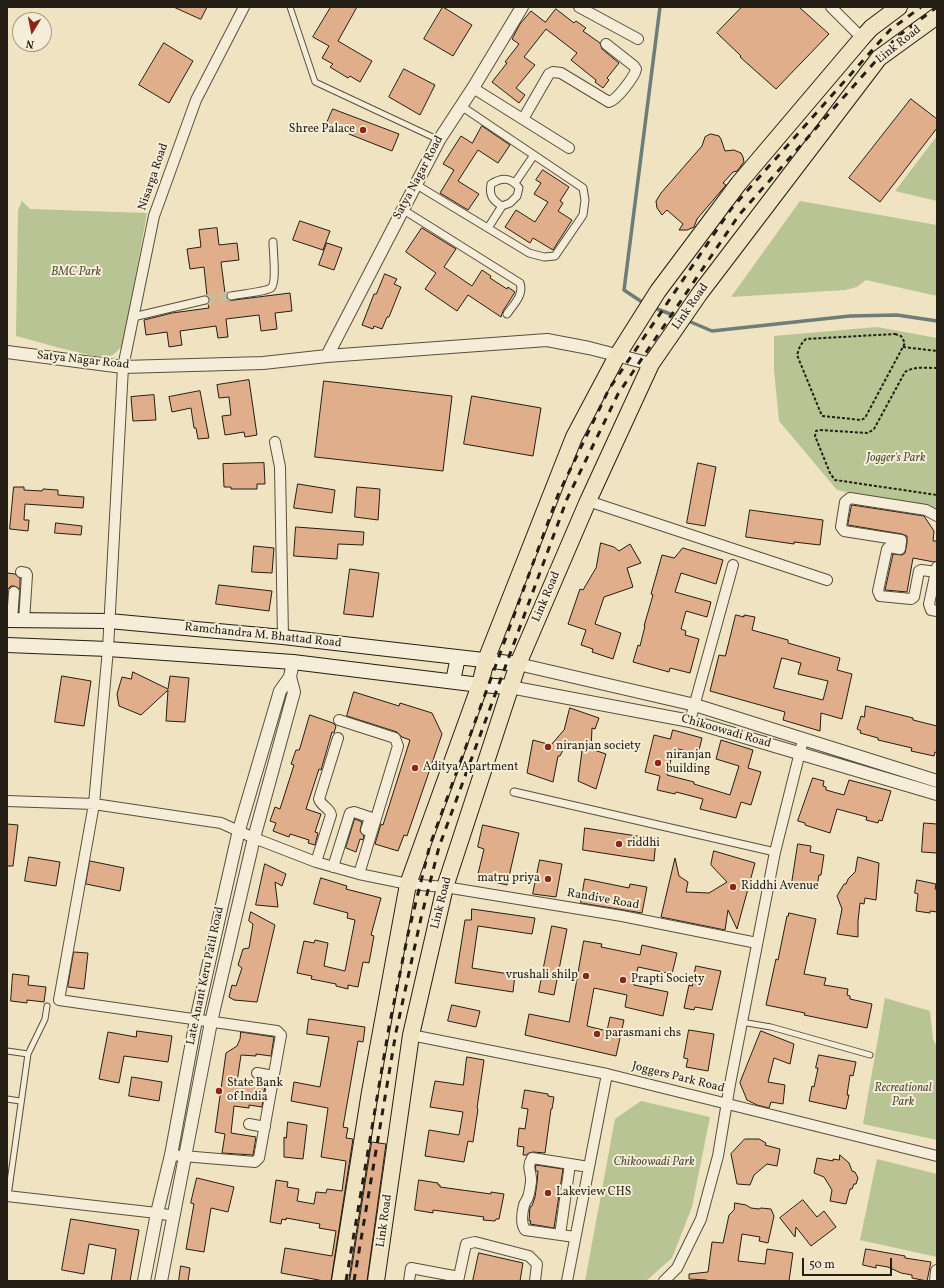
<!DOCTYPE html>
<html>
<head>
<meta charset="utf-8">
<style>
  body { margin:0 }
  #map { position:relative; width:944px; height:1288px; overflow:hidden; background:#f0e3c1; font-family:Vollkorn,serif }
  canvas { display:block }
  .frame { position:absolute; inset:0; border:8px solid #251e14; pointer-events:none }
  .north { position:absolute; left:12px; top:12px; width:40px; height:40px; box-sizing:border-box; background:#f5edd7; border:1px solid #a29a89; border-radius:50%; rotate:190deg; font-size:11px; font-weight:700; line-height:16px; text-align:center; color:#251e14 }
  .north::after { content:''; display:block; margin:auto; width:14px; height:18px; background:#8f2418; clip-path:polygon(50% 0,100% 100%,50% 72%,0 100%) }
  .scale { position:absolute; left:802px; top:1258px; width:90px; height:18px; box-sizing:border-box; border:2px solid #251e14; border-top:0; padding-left:5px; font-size:12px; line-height:14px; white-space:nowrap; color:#251e14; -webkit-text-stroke:3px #f5edd7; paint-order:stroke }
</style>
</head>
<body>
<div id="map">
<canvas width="944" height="1288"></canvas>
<div class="frame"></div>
<div class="north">N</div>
<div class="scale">50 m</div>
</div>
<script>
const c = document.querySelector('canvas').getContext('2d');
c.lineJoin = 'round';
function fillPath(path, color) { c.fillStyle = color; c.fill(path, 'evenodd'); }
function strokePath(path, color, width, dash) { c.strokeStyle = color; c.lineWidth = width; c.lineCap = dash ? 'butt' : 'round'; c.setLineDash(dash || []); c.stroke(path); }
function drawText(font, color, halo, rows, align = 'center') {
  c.font = font + ' Vollkorn,serif'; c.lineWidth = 4; c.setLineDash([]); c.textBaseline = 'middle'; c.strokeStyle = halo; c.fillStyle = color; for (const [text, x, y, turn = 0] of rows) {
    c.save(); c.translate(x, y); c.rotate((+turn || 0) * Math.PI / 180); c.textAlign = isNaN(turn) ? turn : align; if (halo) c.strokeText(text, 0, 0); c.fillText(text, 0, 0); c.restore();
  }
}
fillPath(new Path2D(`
  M937 136V201L895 191Z
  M22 201 30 209 147 213 123 345 113 355 102 358 60 348 16 336 18 210Z
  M800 201 937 225V296L866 280 857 287 845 290 731 297Z
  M877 327 937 338V511L837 490 779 421 774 370V336Z
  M885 998 930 1011 933 1039 937 1047V1140L863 1124Z
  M641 1101 710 1117 692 1207 672 1258 646 1281H585L615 1119Z
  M877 1159 937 1174V1257L860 1240Z`), '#b8c494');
strokePath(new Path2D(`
  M645 304 624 290 660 7
  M652 307 678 317
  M686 320 712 331 850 316 897 315 937 321`), '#6d7d78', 3.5);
const building = new Path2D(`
  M174 7H207L201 19Z
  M331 7H357L338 41 372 61 360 82 350 76 348 78 330 67 333 64 322 58 329 46 313 37Z
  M443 7 472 25 453 56 424 39Z
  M742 7H799L829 34 776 89 740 57 741 56 717 33Z
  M556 9 574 23 576 21 586 28 583 31 600 43 602 49 619 63 607 78 609 80 603 88 595 82 596 80 571 60 577 53 546 29 524 57 535 65 516 88 525 95 519 103 492 82 507 63 505 62 519 44 512 39 520 24 531 11 545 22Z
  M164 43 193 61 169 103 139 85Z
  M404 69 435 85 420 115 389 97Z
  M911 99 937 119V128L880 202 849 178Z
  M333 109 399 134 392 151 326 125Z
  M482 126 510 145 498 163 478 150 458 181 479 194 468 210 440 193 454 170 443 164 461 136 472 143Z
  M711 134 719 136 721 139 725 151 734 150 741 153 743 157 744 162 737 171 733 172 723 183 726 185 697 219 694 227 687 230H679L683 224 667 210 662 215 657 208 656 201 661 193 702 146 705 137Z
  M543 170 569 187 560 201 563 203 558 211 572 220 553 250 533 238 530 243 505 227 516 210 535 222 548 202 534 194 541 183 536 180Z
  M300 221 330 231 323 250 293 240Z
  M217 228 219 245 237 243 239 260 221 262 226 301 290 293 292 311 275 313 277 329 261 331 259 315 226 319 228 337 218 338 216 326 180 331 182 345 169 347 167 332 146 335 144 320 172 313 209 308 208 304 210 299 207 296 204 267 190 269 187 249 201 247 199 230Z
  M422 228 456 249 444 267 472 286 482 270 491 276 490 278 507 289 508 287 515 292 503 311 501 317 468 295 457 311 425 289 436 273 406 252Z
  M327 243 342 248 334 270 319 265Z
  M385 274 397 279 394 284 401 287 389 317H387L382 329 374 326 373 329 362 325 374 294H376Z
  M249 380 257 435 245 437 244 432 225 435 222 416 231 415 229 397 219 398 217 385Z
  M324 381 452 396 443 471 315 457Z
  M200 391 209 438 198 439 196 428H194L191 408 172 412 169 397Z
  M154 395 156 420 133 421 131 397Z
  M472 396 541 408 533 456 464 444Z
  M264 463 265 484H257V489H231V487H224L223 464Z
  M698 463 716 467 705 526 687 523Z
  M298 484 335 490 332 513 294 508Z
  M14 487H24V490L42 491 43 489 58 490V495L84 497 83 508 25 504 24 520H29L28 531 10 529Z
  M357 487 380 489 378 520 355 517Z
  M852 505 924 516 934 531 933 541H937V561L934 562 913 558 907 592 885 590 893 554 902 555 905 553 907 543V536L902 534 848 525Z
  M750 510 823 520 820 545 794 542V544L746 537Z
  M56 523 82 526 81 535 55 533Z
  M296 527 364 532 363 545 338 544 337 559 294 556Z
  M601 543 614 547 619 551 630 544 641 563 627 568 633 587 604 597 595 624 621 633 613 659 592 652 593 649 581 645 586 630 568 624 580 589 583 590 596 568Z
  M254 546 274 548 272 573 252 572Z
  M683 548 723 560 716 584 681 573 675 592 711 602 707 617 686 611 681 629 686 631 685 635 699 639 690 673 670 668 669 672 633 662 638 645 640 646 645 626H644L653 595 651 594 662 555 674 558Z
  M350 569 379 573 373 617 344 614Z
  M7 573 15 574 20 578V589L14 586H11L7 590Z
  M219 585 272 591 269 611 216 604Z
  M736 615 744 617V615L755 617 752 630 788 640V643L840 658 837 670 852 674 842 719 821 713 820 731 783 720 785 712 710 691 719 655 725 656ZM782 658 801 663 798 674 828 681 823 700 774 688Z
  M133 672 168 689 170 676 189 678 185 722 166 721 168 690 141 715 119 706 117 694 122 677 131 679Z
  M62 676 91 681 84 726 55 722Z
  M354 692 399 706 400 703 432 713 442 734 407 836 404 835 398 851 375 844 381 824 383 825 410 740 402 737 397 732 347 716Z
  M866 706 913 718V720L937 726V753L935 752 934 756 911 751 912 748 878 740V738L860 733 861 731 857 729 861 716 864 717Z
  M570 708 599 718 595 729 592 728 591 749 606 754 596 789 578 781 582 751 565 746 560 756H558L553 782 527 773 533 740 551 745 564 730Z
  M310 715 333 723 336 726 334 733 332 732 321 770 319 769 306 809 321 814 315 832 318 833 315 845 308 843 309 840 290 834 289 837 273 831 276 823 270 821 275 807 280 809 294 765 291 764 296 750H299Z
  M673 730 702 738 698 754 674 748 667 775 694 782V784L730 795 739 766 716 759 721 740 753 750 748 768 761 772 751 805 741 802 736 818 700 809 703 799 676 792 675 794 657 790 660 776 645 772 654 735 670 739Z
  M813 778 824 781 823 786 826 787V790L844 795 849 780 891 791 882 821 879 820 878 823 866 820 867 817 837 809 830 833 805 825V823L798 821Z
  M355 819 362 822 360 831 364 836 363 840 360 839 356 852 346 848Z
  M924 823 937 824V853L922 852Z
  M7 824 18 825 13 866H7Z
  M483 825 519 833 507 885 477 878 484 849 478 847Z
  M585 828 656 839 654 861 583 850Z
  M798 844 811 846 810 852 824 855 821 875H819L817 886 792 883Z
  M714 851 755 863 737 929 728 910 725 930 661 917 675 858 679 876 688 882 686 892 709 893 727 882 711 865Z
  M29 857 60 862 56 886 25 881Z
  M858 857 879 863 876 900 865 898 864 904 860 903 858 921V937L837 934 842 909 837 896 844 884H846L848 879 855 872Z
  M540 860 562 864 556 897 533 894Z
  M90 861 124 868 120 891 86 884Z
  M265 864 286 874 282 886 275 882 278 907 256 905Z
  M321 878 347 886 346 889 381 898 371 935 374 936 369 963 363 962 358 987 348 985V989L336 986V984L311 979 312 976 297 973 304 941 314 943 315 940 328 943 324 966 345 971 355 920 347 918 348 913 314 904Z
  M585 879 629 888 630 884 647 887 642 913 581 903Z
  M917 880 936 884 935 889 937 890V912L930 911V913L916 911 918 894 915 893Z
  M472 909 535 918 532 934 478 926 472 968 515 975 513 992 455 983 465 920H471Z
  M251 912 275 925 257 1002 234 1000 229 997 232 985 236 986 242 968 238 965 243 949 249 948 253 924 249 921Z
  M789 913 816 919 804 974 826 978 824 985 848 989 847 995 850 996V999L872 1004 867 1028 804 1015 805 1013 766 1005 776 959 778 960 787 916H788Z
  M552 926 567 929 554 995 539 992Z
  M584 941 602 944 601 947 640 955 642 945 677 953 672 974 638 967 634 985 668 992 663 1016 625 1007 627 995 594 988 587 1026 607 1031 610 1017 624 1020 616 1056 525 1035 529 1014 569 1022Z
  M74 952 88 953 84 989 68 987Z
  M696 966 721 971 712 1010 695 1007 694 1010 684 1008 689 985 692 986Z
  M13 974 29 976 28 985 46 987 44 1002 27 1000V1003L11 1001Z
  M452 1005 480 1011 476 1027 448 1021Z
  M309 1019 365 1027 363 1042 358 1041 343 1127 348 1128 346 1138 353 1139 331 1281H324L281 1273 285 1248 332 1256 336 1231 319 1228 320 1224 286 1218V1220L282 1219 281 1224 270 1222 276 1180 288 1182 287 1187 299 1189 297 1201 314 1204 316 1192 326 1193 327 1189 342 1191 346 1161 321 1157 328 1108 291 1101 294 1082 320 1087 329 1037 307 1034Z
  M689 1030 714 1034 708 1071 686 1067 688 1059 684 1058Z
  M137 1031 172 1036 168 1062 124 1056 119 1083 99 1079 108 1032 136 1037Z
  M761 1031 794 1044 790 1064 774 1058 768 1082 785 1085 783 1104 771 1102 769 1108 757 1105 747 1100 740 1083Z
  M241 1032 274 1037 271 1056 256 1054V1056L241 1055 237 1082 265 1085 262 1107 249 1105V1108L234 1106 231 1133 256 1137 253 1155 222 1153 225 1134 215 1132 226 1053 237 1046 240 1039Z
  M819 1055 856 1062 853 1076 850 1075 847 1095H849L846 1109 809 1101 812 1086 814 1087 818 1068H816Z
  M467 1057 484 1060 477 1108 478 1109 473 1142 468 1141 464 1162 425 1156 429 1130 459 1135 463 1112 430 1107 435 1081 463 1085Z
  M132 1077 162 1082 159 1101 129 1096Z
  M525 1090 548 1094V1096L554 1097 552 1109H551L545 1153 533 1152 529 1153 526 1155H523L524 1147 517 1146 519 1128 525 1129 528 1109 522 1108Z
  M288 1122 307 1125 303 1159 284 1157V1137L286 1138Z
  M745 1139H759L766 1143 765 1145 780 1149 777 1166 767 1164 754 1175 750 1185 737 1184 731 1154Z
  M372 1142 386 1144 367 1281H350Z
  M840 1155 849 1163 852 1171 855 1172 858 1178 856 1184H854L852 1189H850L846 1204 830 1201 832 1190 824 1177 814 1173 817 1158 833 1161V1159L839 1160Z
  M536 1165 563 1169 554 1228 530 1224 531 1221H529L530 1207 532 1206 535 1197 537 1183 538 1171H536Z
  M197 1178 234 1187 228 1212 211 1208 204 1252 186 1249 194 1204 191 1203Z
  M419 1180 438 1183V1185H440V1187L491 1194V1192L504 1194 499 1219H496L495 1221 483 1220 484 1217 433 1210V1213L415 1210Z
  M803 1200 817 1217 824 1211 836 1227 811 1246 796 1227 795 1237 780 1218Z
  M735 1203 746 1205 751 1208 759 1209 761 1208 771 1209 774 1216 768 1243 759 1241 760 1237 742 1234 738 1261 765 1264 767 1249 793 1253 789 1281H706L707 1280 689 1279V1274L708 1272 712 1242 723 1243 729 1215 734 1210Z
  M71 1219 139 1230 130 1281H111L116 1249 89 1244 84 1274 62 1270Z
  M866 1249 905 1256V1258L931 1262 927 1281 912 1278V1275L901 1273 888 1267 876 1265V1268L863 1265Z
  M479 1253 523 1263 520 1281H473Z
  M181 1266 190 1268 188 1281H179Z`);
fillPath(building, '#e0ae8a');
strokePath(building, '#251e14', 1);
strokePath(new Path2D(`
  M205 300 231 296`), '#c7bc9e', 10, [10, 5]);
const service = new Path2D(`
  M290 7 315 82 439 140
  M741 1022 771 1027 870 1055
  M7 1051 28 1054 8 1196
  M28 1054 45 1019 47 1006
  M7 1099 20 1101`);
const pedestrian = new Path2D(`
  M515 183 534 155
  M415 184 529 253 544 257 555 256 583 215 585 200 583 188 461 106
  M402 209 520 283C524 295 514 304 507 314
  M488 228 502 206 510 203 517 196 519 188C511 177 502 177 491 184 489 195 492 200 502 206
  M231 296C239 294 265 292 271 288 277 283 273 251 273 242
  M133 317 205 300
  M514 792 775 852`);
const minor = new Path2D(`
  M579 7 638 39
  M831 7 862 38
  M473 88 569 148
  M523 119 549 74 553 72 561 73 609 102C617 100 635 76 636 69L634 66 606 44
  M275 442 280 467 283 637
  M588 501 827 580
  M937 516 926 510 850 498 845 502 841 527 844 531 901 540V542L900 549 889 547 887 549 878 591 880 596 911 599 914 597 919 571 921 570 937 572
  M937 567 929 604 931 610 937 611
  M21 572 26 573 27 575 24 621
  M12 620 14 592
  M339 720 395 738 398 746 359 874
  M690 721 733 565
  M7 801 94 804 221 823 254 838 316 862 359 874 408 884 445 887 622 916 757 943
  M316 862 331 815C330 808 321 806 319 799L338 738
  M333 867 350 813 354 812 369 817V821L366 830
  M411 1035 607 1074 937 1156
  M257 1073 274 1076
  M249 1124 265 1127
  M171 1155 255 1162 259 1158 281 1035 277 1031 59 1000 94 804 108 649 123 367 154 216 196 100 244 7
  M7 1196 157 1213 174 1216
  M560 1235 570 1164
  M575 1237 525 1230C521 1224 522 1213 524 1205 525 1202 527 1200 528 1197 530 1192 530 1187 531 1182 532 1172 526 1168 532 1158L589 1167
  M409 1281 411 1268 459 1277
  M458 1281 466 1244 475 1242 529 1256 537 1264 535 1281
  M567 1281 607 1074
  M664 1281 677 1268 701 1219 718 1156 730 1084 775 852 803 740`);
const tertiary = new Path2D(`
  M7 352 123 367 263 363 327 356 547 340 589 348 651 364
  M327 356 439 140 473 88 522 7
  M518 664 695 705 937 781
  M510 687 690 721 937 794
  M144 1281 157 1213 171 1155 196 1020 239 830 280 691 290 677 293 662
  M161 1281 211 1022 254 838 294 692 290 677
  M936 1281 937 1271`);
const secondary = new Path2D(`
  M7 620 109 621 283 637 518 664
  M7 645 108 649 293 662 480 685 510 687
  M453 681 458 657`);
const primary = new Path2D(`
  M340 1281 370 1092 408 884 480 685 486 660 574 437 617 356 658 291 739 183 862 38 871 28 899 7
  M376 1281 411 1035 445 887 518 664 588 501 651 364 700 293 879 58 937 16`);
strokePath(service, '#584f3f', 7);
strokePath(pedestrian, '#584f3f', 9);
strokePath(minor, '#584f3f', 12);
strokePath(tertiary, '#584f3f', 14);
strokePath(secondary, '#251e14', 16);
strokePath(primary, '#251e14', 18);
strokePath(new Path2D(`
  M895 334 901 336 905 343 865 418 861 420 822 416 797 355C799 349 800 344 806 339Z
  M903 347 937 351
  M937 368C926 368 914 366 905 372L874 429 868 433 819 430 816 431 815 436 830 473 835 480 937 495`), '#251e14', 2, [3, 2]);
strokePath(service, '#f5edd7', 5);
strokePath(pedestrian, '#f5edd7', 7);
strokePath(minor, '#f5edd7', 10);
strokePath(tertiary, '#f5edd7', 12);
strokePath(secondary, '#f5edd7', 14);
strokePath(primary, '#f0e3c1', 16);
strokePath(new Path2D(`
  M346 1281 389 1027 408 934 430 845 558 495 609 389 731 209 890 30 921 7
  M354 1281 396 1032 421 918 439 847 567 499 618 394 739 215 897 37 937 7`), '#251e14', 3, [7, 7]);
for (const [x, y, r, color] of [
  [363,130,4,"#8f2418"],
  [548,747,4,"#8f2418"],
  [658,763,4,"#8f2418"],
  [415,768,4,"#8f2418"],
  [619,844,4,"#8f2418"],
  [548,879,4,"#8f2418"],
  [733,887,4,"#8f2418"],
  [586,976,4,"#8f2418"],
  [623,980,4,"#8f2418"],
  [597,1034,4,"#8f2418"],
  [219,1091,4,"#8f2418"],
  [548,1193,4,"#8f2418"]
]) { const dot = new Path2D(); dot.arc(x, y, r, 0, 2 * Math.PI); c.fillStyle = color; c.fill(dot); strokePath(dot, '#f5edd7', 1.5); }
drawText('12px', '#251e14', '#f5edd7', [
  ["Link Road",899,45,-38],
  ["Nisarga Road",154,177,-71],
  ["Satya Nagar Road",419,178,-62],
  ["Link Road",691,307,-55],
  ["Satya Nagar Road",83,361,6],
  ["Link Road",547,597,-67],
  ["Ramchandra M. Bhattad Road",263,636,6],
  ["Chikoowadi Road",726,732,16],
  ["Randive Road",603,900,10],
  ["Link Road",442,903,-76],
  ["Late Anant Keru Patil Road",206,976,-78],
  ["Joggers Park Road",678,1078,14],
  ["Link Road",385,1221,-82]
]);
drawText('12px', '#251e14', '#f5edd7', [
  ["Shree Palace",355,130,"right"],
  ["niranjan society",556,747],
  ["niranjan",666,756],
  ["building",666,770],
  ["Aditya Apartment",423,768],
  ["riddhi",627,844],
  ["matru priya",540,879,"right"],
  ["Riddhi Avenue",741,887],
  ["vrushali shilp",578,976,"right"],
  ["Prapti Society",631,980],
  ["parasmani chs",605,1034],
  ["State Bank",227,1084],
  ["of India",227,1098],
  ["Lakeview CHS",556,1193]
], 'left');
drawText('italic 12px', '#51503a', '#f5edd7', [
  ["BMC Park",76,273],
  ["Jogger's Park",896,459],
  ["Recreational",903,1089],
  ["Park",903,1103],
  ["Chikoowadi Park",654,1163]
]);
</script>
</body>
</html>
